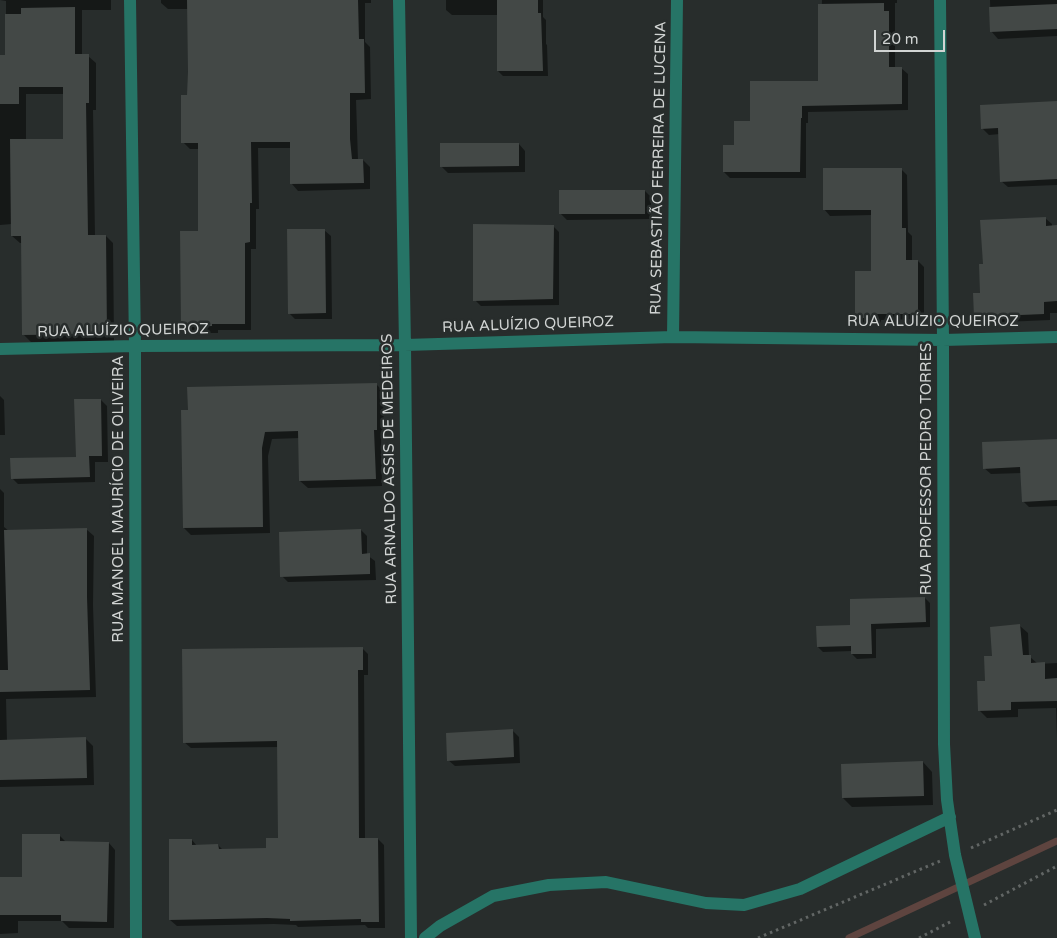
<!DOCTYPE html>
<html>
<head>
<meta charset="utf-8">
<style>
  body { margin:0 }
  #map { position:relative; width:1057px; height:938px; overflow:hidden; background:#282d2c; font-family:"Varela Round",sans-serif }
  canvas { display:block }
  .scale { position:absolute; left:874px; top:30px; width:71px; height:22px; box-sizing:border-box; border:2px solid #d1d4d3; border-top:0; padding-left:6px; font-size:15px; line-height:18px; white-space:nowrap; color:#d1d4d3; -webkit-text-stroke:4px #282d2c; paint-order:stroke }
</style>
</head>
<body>
<div id="map">
<canvas width="1057" height="938"></canvas>
<div class="scale">20 m</div>
</div>
<script>
const c = document.querySelector('canvas').getContext('2d');
c.lineJoin = 'round';
function fillPath(path, color) { c.fillStyle = color; c.fill(path, 'evenodd'); }
function strokePath(path, color, width, dash) { c.strokeStyle = color; c.lineWidth = width; c.lineCap = dash ? 'butt' : 'round'; c.setLineDash(dash || []); c.stroke(path); }
function drawText(font, color, halo, rows, align = 'center') {
  c.font = font + ' "Varela Round",sans-serif'; c.lineWidth = 5; c.setLineDash([]); c.textBaseline = 'middle'; c.strokeStyle = halo; c.fillStyle = color; for (const [text, x, y, turn = 0] of rows) {
    c.save(); c.translate(x, y); c.rotate((+turn || 0) * Math.PI / 180); c.textAlign = isNaN(turn) ? turn : align; if (halo) c.strokeText(text, 0, 0); c.fillText(text, 0, 0); c.restore();
  }
}
fillPath(new Path2D(`
  M0 0H111V10H82V56H88L96 63V110H93L95 236H106L113 243 114 341 31 342 24 335 23 243H20L12 236V224L0 225V57L6 56V1ZM26 94H64L65 140H26Z
  M161 0H371V3H365V42L370 47 371 99 356 100 358 160H363L370 167V189L298 191 292 184 291 148H258L259 209H256V249H251V330H218V333H189L182 326 199 232V149H190L183 142 188 97V9H168L161 3Z
  M446 0H543V17L546 20V44L547 45 548 76H503L498 71V15H452L446 10Z
  M822 0H897V3H895V68H901L908 74V110L808 112V123H806V178H730L724 172 735 146 751 122 819 82Z
  M990 0H1057V36L998 39 991 31Z
  M1057 102V185L1008 187 1001 181 1000 134 989 135 982 128Z
  M519 144 525 151V172L448 173 441 166Z
  M901 169 907 175 908 232 912 236V261H918L924 267V319L881 320V324H862L856 318 872 272V215L830 216 824 209Z
  M645 191 651 197V219L567 220 560 213Z
  M1045 218 1052 224V227H1057V313H1050V320L981 323 975 317 982 294 984 265Z
  M553 226 559 232V305L481 306 475 300Z
  M324 230 331 236 332 319H295L289 313Z
  M376 384 383 391 384 436H381L382 486 308 488 300 481V438L272 439 268 456 270 533 191 535 184 528 182 411Z
  M0 396 4 400 5 435H0Z
  M101 400 107 406 108 462H95V482L18 484 12 478 77 458Z
  M1057 440V506L1029 507 1023 501 1022 473 991 474 984 468Z
  M0 489 4 493V527L9 531 86 529 94 536 93 605 96 697 6 699 7 741 86 739 93 746 94 785 0 787Z
  M361 530 367 536V555L375 561 376 580 288 582 282 576Z
  M925 598 930 603V627L876 629V658L857 659 852 654V651L823 652 818 647Z
  M1020 626 1028 633 1029 656 1038 664 1057 663V738L1056 708 1018 709V717L987 718 979 710 993 657Z
  M362 648 368 654V675H364L365 839H378L384 845 385 928H368L365 925 298 927 296 925 274 924 177 926 170 920 192 840 197 846 218 845 223 850H268L280 839 279 747 191 748 184 742Z
  M512 730 519 737 520 763 455 766 448 760Z
  M923 762 932 772 933 805 852 807 843 798Z
  M59 835 66 842 109 843 115 850 114 928H69L62 921H18V933L0 934V879L23 878Z`), '#0007');
strokePath(new Path2D(`
  M849 938 1057 841`), '#5e443f', 7);
fillPath(new Path2D(`
  M187 0H358L359 39H364L365 93H350V139L352 159H363L364 183 290 184V142H251L252 203H250V242L245 243V324H212V326L181 327 180 231H198V143H181V95H187L188 72Z
  M497 0H538V13H541L543 71H497Z
  M884 3V11H889V67H902V104L802 106V118H801L800 172H723V145H734V121H750V81H818V4Z
  M1057 4V29L990 32 989 7Z
  M75 7V54H89V103H86L88 235H106L107 334 22 335 21 236H11L10 139H63V87H19V104H0V55H5V14H21V8Z
  M1057 101V179L1000 182 998 128 981 129 980 105Z
  M440 143H519V166L440 167Z
  M823 168H902V228H906V260H918V314H875V318H855V271H871V210H823Z
  M559 190H645V214H559Z
  M1046 217V226L1057 225V301L1044 302V314L974 317 973 293H980L979 264H983L980 220Z
  M473 224 554 225 553 299 473 301Z
  M287 229H325L326 313 288 314Z
  M377 383V430H374L376 479 299 481 298 431 265 432 262 448 263 527 183 528 181 410H188L187 387Z
  M74 399H101L102 456H89L90 477 11 479 10 458 76 457Z
  M1057 439V500L1022 502 1020 467 983 469 982 442Z
  M87 528V597L90 690 0 692V670H8L4 530Z
  M361 529 362 554 370 553V574L280 577 279 532Z
  M925 597 926 622 871 624 872 654H851V646L817 647 816 626 850 625V599Z
  M1020 624 1023 655H1031V663L1045 662V679L1057 678V701L1011 702V710L978 711 977 681H985L984 656H992L990 627Z
  M363 647V670H358L359 838H378L379 922H361V919L290 921V919L267 918 169 920V839H192V845L218 844 219 849 266 848V838H278L277 741 183 743 182 649Z
  M513 729 514 757 447 761 446 733Z
  M86 737 87 778 0 780V740Z
  M923 761 924 796 842 798 841 764Z
  M22 834H60V841L109 842 107 922 61 921V915H0V877H22Z`), '#434846');
strokePath(new Path2D(`
  M971 848 1057 810
  M984 905 1057 866
  M758 938 940 861
  M919 938 952 921`), '#626665', 3, [2.5, 4]);
strokePath(new Path2D(`
  M130 0 135 346 136 938
  M399 0 405 345 411 938
  M940 0 943 340 944 744 947 800 955 855 975 938
  M673 337 677 0
  M0 349 135 346 405 345 673 337 943 340 1057 337
  M425 938 440 926 493 896 549 885 606 882 706 903 744 905 800 889 950 817`), '#267466', 12);
drawText('15px', '#d1d4d3', '#282d2c', [
  ["RUA SEBASTIÃO FERREIRA DE LUCENA",659,168,-89],
  ["RUA ALUÍZIO QUEIROZ",933,322],
  ["RUA ALUÍZIO QUEIROZ",528,325,-2],
  ["RUA ALUÍZIO QUEIROZ",123,331,-1],
  ["RUA ARNALDO ASSIS DE MEDEIROS",390,469,-91],
  ["RUA PROFESSOR PEDRO TORRES",927,469,-90],
  ["RUA MANOEL MAURÍCIO DE OLIVEIRA",119,499,-90]
]);
</script>
</body>
</html>
